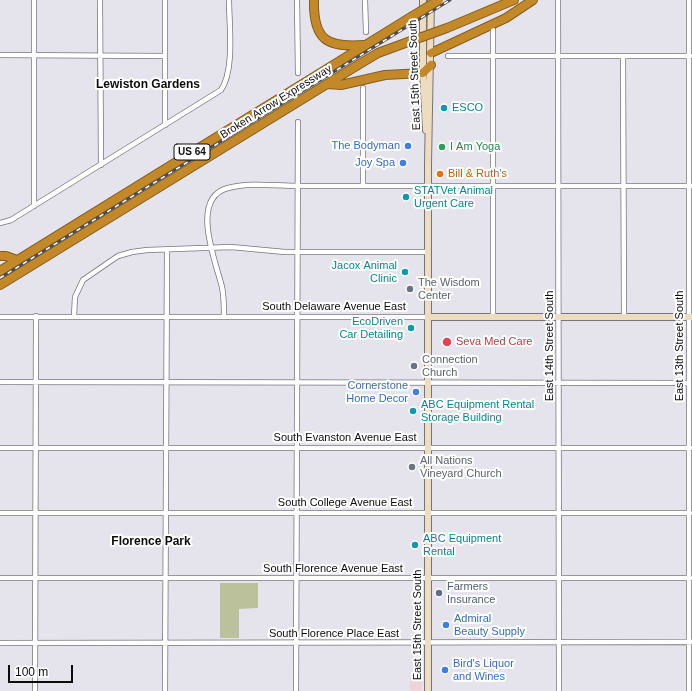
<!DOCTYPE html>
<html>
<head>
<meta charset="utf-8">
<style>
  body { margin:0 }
  #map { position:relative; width:692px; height:691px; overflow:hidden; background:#e5e4ed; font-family:Helvetica,sans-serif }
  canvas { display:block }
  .scale { position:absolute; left:8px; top:665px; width:65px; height:18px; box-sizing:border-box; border:2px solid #0c0c0e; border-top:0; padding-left:5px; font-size:12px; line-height:14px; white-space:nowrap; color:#0c0c0e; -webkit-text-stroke:3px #fff; paint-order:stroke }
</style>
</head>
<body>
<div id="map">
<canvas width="692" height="691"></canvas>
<div class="scale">100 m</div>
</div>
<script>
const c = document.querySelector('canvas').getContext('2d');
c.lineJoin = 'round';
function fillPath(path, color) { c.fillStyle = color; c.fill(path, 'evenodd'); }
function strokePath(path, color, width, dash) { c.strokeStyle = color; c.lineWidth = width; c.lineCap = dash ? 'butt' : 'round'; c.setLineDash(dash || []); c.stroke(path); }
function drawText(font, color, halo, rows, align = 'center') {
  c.font = font + ' Helvetica,sans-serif'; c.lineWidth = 4; c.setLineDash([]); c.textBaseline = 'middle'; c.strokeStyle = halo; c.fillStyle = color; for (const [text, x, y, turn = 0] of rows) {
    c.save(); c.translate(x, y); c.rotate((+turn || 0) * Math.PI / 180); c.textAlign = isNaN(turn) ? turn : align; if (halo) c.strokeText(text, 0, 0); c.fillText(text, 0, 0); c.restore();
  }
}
fillPath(new Path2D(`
  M410 675H422V691H410Z`), '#eed4d8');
fillPath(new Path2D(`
  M220 583H258V608L239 609V638H220Z`), '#bbc19a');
const minor = new Path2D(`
  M34 0V206
  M100 0 101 165
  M165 0V125
  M297 0 298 73
  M365 0 366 32
  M558 0 559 691
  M689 0V691
  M493 30V317
  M0 55 165 56
  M448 56H690
  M623 56 624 317
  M363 186V88
  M0 223 11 220 221 90C235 70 229 24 229 0
  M74 316 75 297 83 280 118 256 132 252 147 250 231 247 285 252H428
  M0 317H428
  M224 317C224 307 224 297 222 287 216 262 189 198 228 188 251 182 275 186 298 186H692
  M0 382 689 383
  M0 448H690
  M0 513H690
  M0 578H690
  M0 643 692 642
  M35 691 36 316
  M165 691 167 249
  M296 691 298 122`);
const secondary = new Path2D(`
  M423 0V73L426 130
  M428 317H692
  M428 691V164L431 0`);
const motorway = new Path2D(`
  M314 0C313 40 327 48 364 45
  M447 28 514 0
  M431 53 506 18 533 0
  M327 84 341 85 385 75 423 73 431 65
  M0 256H6L17 260
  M0 271 411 17
  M0 285 353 68 378 53 408 42`);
strokePath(minor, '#75747c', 6);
strokePath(secondary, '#75747c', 8);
strokePath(motorway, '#835d20', 10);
strokePath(minor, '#fff', 4.5);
strokePath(secondary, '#eddcbf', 6);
strokePath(motorway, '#c38929', 8);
const rail = new Path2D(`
  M0 278 450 0`);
strokePath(rail, '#4c4c50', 3);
strokePath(rail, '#fff', 1.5, [4.5]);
const motorwayBridge = new Path2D(`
  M411 17 439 0
  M408 42 447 28`);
strokePath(motorwayBridge, '#835d20', 10, []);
strokePath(motorwayBridge, '#c38929', 8);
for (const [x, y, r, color] of [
  [444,108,4,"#0f9aa8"],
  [408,146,4,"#3f7fe0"],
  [442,147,4,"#2e9e5b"],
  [403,163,4,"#3f7fe0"],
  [440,174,4,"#e8710a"],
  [406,197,4,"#0f9aa8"],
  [405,272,4,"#0f9aa8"],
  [410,289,4,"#6b7280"],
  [411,328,4,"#0f9aa8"],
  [447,342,5,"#e0444e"],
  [414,366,4,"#6b7280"],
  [416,392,4,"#3f7fe0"],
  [413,411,4,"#0f9aa8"],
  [412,467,4,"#6b7280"],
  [415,545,4,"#0f9aa8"],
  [439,593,4,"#5c6f8a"],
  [446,625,4,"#3f7fe0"],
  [445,670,4,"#3f7fe0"]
]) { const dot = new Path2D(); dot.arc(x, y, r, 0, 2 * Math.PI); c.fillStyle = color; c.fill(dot); strokePath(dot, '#fff', 1.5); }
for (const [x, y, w] of [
  [192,152,36]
]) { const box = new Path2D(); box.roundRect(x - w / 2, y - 8, w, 16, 3); c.fillStyle = '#fff'; c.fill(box); strokePath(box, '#0c0c0e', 1); }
drawText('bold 10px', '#0c0c0e', null, [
  ["US 64",192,152]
]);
drawText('11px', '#0c0c0e', '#fff', [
  ["East 15th Street South",415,75,-92],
  ["Broken Arrow Expressway",276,102,-32],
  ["South Delaware Avenue East",334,307],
  ["East 14th Street South",550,346,-90],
  ["East 13th Street South",680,346,-90],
  ["South Evanston Avenue East",345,438],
  ["South College Avenue East",345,503],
  ["South Florence Avenue East",333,569],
  ["East 15th Street South",418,625,-90],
  ["South Florence Place East",334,634]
]);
drawText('11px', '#0d838f', '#fff', [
  ["ESCO",452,108],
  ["STATVet Animal",414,191],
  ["Urgent Care",414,204],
  ["Jacox Animal",397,266,"right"],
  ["Clinic",397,279,"right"],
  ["EcoDriven",403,322,"right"],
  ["Car Detailing",403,335,"right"],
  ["ABC Equipment Rental",421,405],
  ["Storage Building",421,418],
  ["ABC Equipment",423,539],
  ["Rental",423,552]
], 'left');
drawText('11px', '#366cbe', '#fff', [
  ["The Bodyman",400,146],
  ["Joy Spa",395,163],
  ["Cornerstone",408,386],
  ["Home Decor",408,399],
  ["Admiral",454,619,"left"],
  ["Beauty Supply",454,632,"left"],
  ["Bird's Liquor",453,664,"left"],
  ["and Wines",453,677,"left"]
], 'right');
drawText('11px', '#27864d', '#fff', [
  ["I Am Yoga",450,147]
], 'left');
drawText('11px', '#c56008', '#fff', [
  ["Bill & Ruth's",448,174]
], 'left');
drawText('11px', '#5b616d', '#fff', [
  ["The Wisdom",418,283],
  ["Center",418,296],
  ["Connection",422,360],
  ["Church",422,373],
  ["All Nations",420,461],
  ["Vineyard Church",420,474]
], 'left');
drawText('11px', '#be3a42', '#fff', [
  ["Seva Med Care",456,342]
], 'left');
drawText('11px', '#4e5e75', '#fff', [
  ["Farmers",447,587],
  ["Insurance",447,600]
], 'left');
drawText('bold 12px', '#0c0c0e', '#fff', [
  ["Lewiston Gardens",148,85],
  ["Florence Park",151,542]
]);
</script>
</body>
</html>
